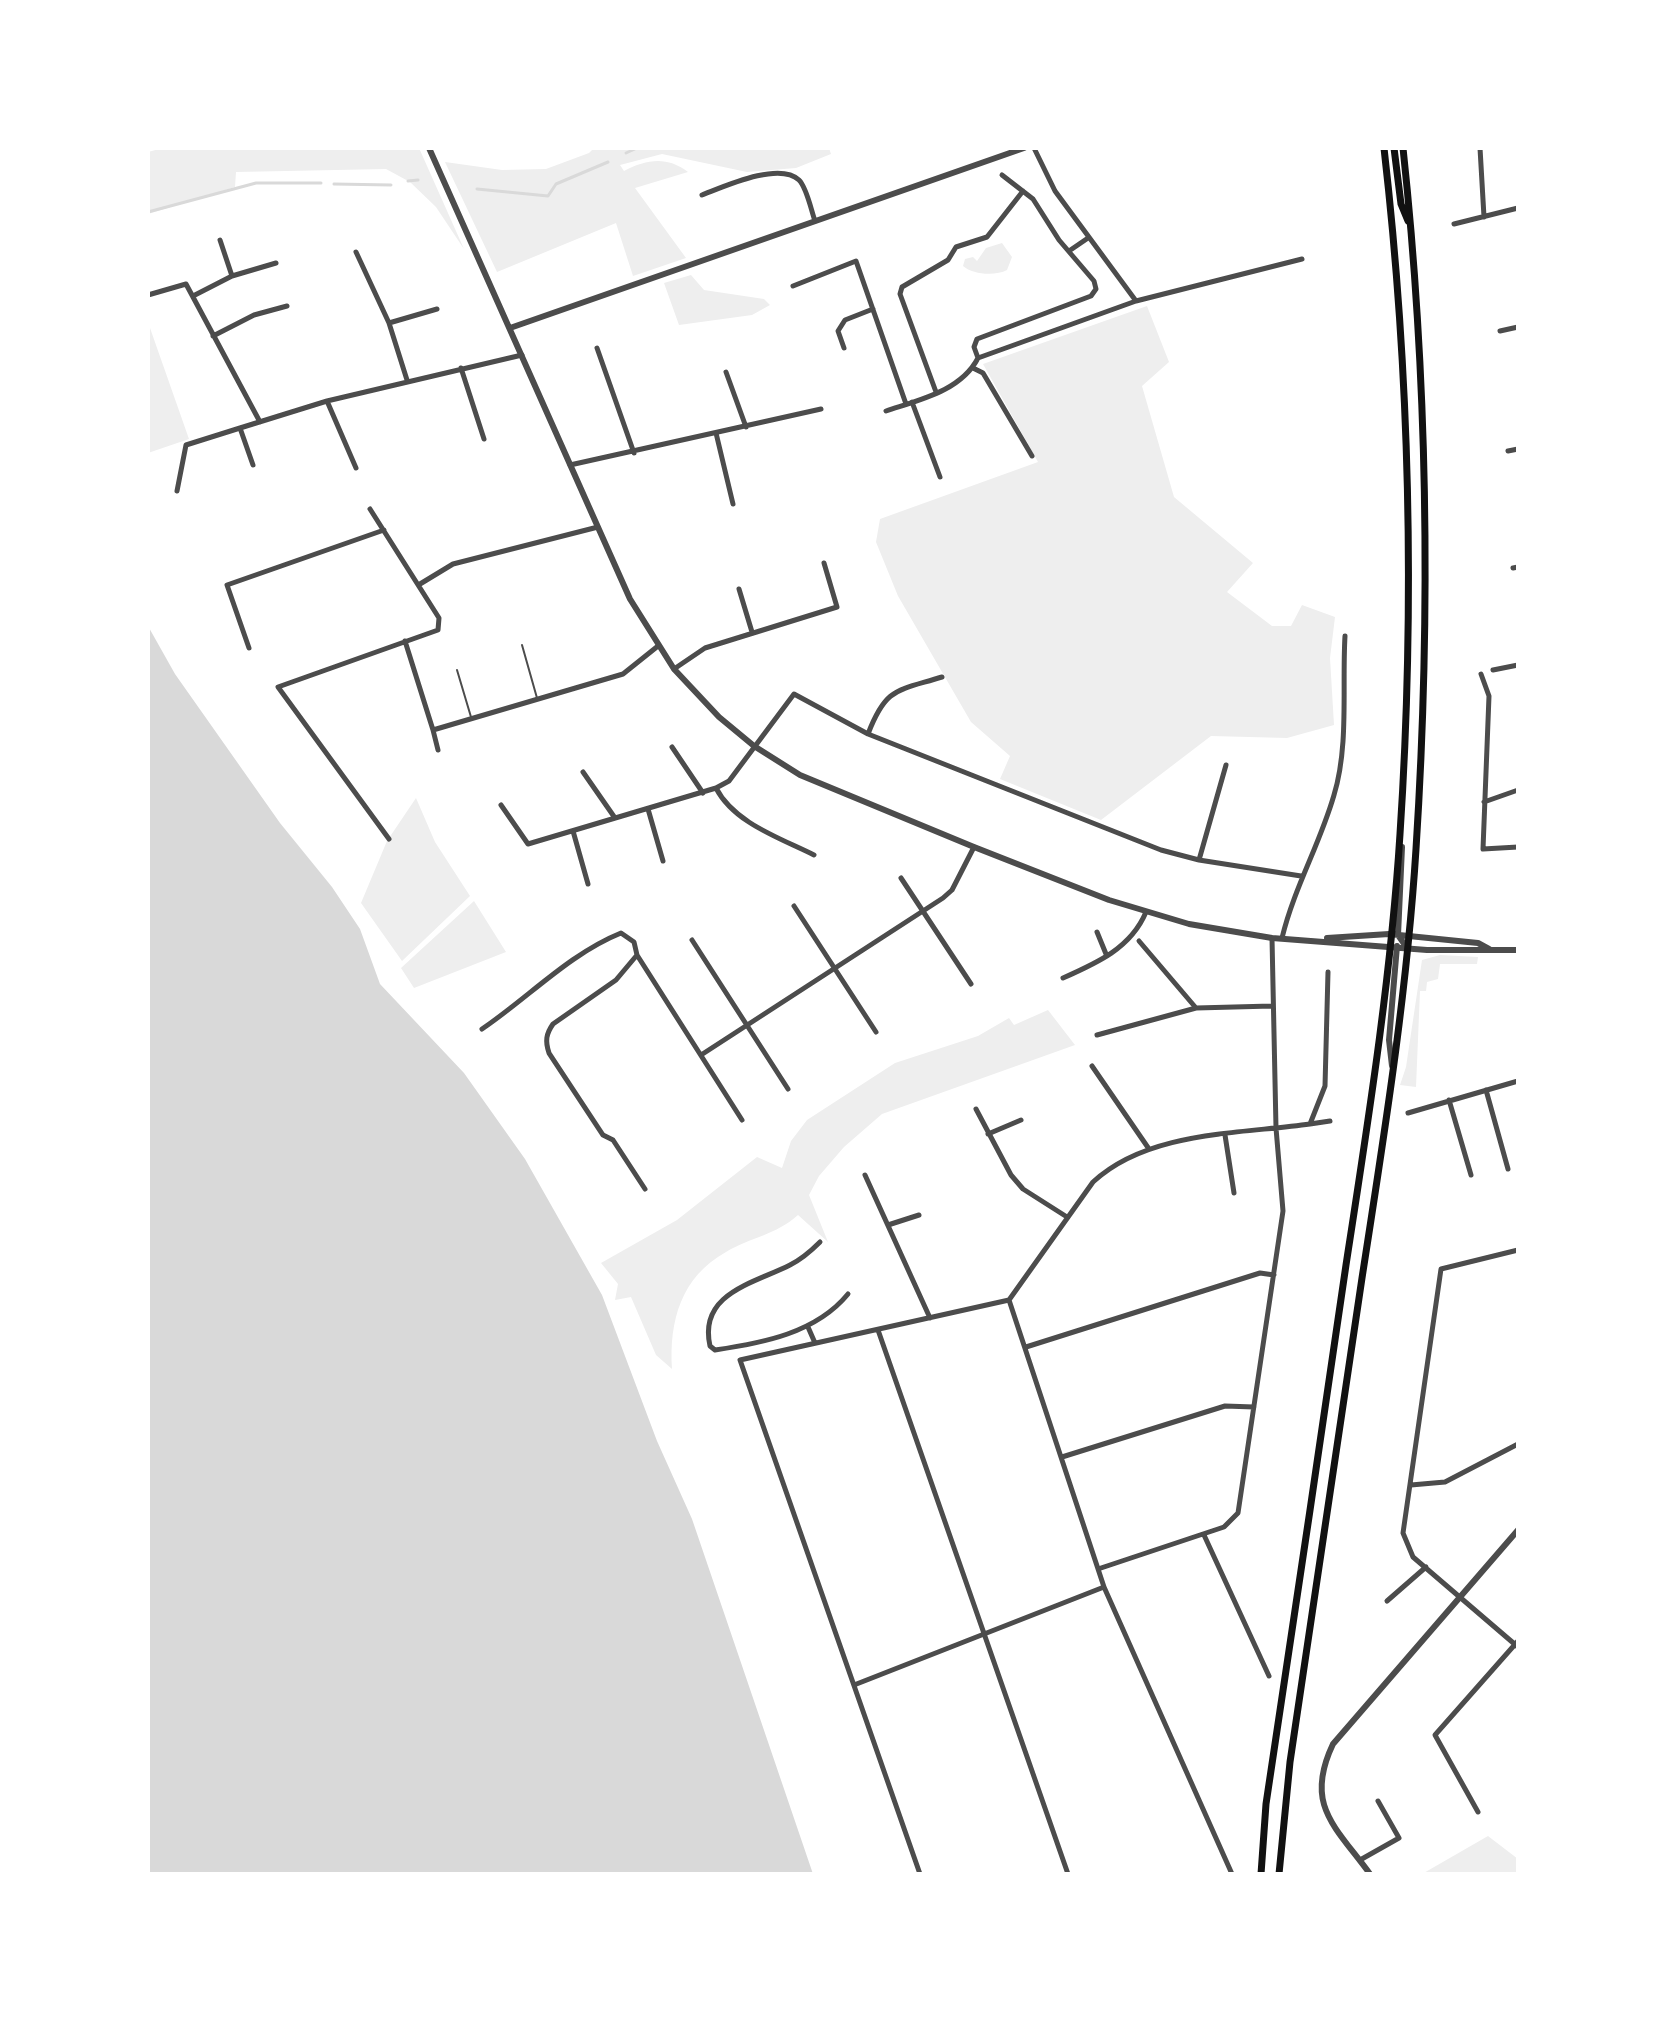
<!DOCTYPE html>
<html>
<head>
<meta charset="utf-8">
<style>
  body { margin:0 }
  #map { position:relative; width:1666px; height:2022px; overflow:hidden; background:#fff; font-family:Montserrat,sans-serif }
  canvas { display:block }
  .frame { position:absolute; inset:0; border:150px solid #fff; pointer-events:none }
</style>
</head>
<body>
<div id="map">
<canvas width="1666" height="2022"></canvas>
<div class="frame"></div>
</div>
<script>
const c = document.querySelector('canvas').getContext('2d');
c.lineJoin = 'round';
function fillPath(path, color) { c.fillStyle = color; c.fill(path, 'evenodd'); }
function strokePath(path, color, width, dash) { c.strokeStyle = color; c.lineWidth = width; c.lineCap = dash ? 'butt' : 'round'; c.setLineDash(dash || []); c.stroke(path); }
fillPath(new Path2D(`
  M163 148H419L464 249 436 207 410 182 386 169 236 172 235 187 148 214V152Z
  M594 148H829L831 154 796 168 747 172 662 154 620 165 624 171C647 159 667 156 688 172L635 188 686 258 633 276 616 223 497 272 445 162 502 170 546 169 589 153Z
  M1002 243 1012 257 1007 270C996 276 973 275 963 266L965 259 973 257 977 261 986 248Z
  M691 275 704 290 764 299 770 305 752 315 679 325 664 283Z
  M1147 306 1169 362 1142 386 1174 497 1253 563 1227 592 1272 626H1291L1302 605 1335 617 1330 658 1334 725 1287 738 1211 736 1101 820 1000 779 1010 756 971 722 898 596 876 542 880 519 1038 462 983 364Z
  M150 328 189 439 148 453V329Z
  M416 798 435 842 470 896 402 961 361 903 387 841Z
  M474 901 506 952 414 988 401 968Z
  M1440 955 1478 957 1477 964H1440L1438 979 1427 982 1426 991H1420L1416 1087 1400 1085 1406 1067 1422 960Z
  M1048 1010 1075 1045 882 1114 844 1147 819 1176 809 1195 828 1242 798 1215C776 1235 751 1237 726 1252 681 1277 669 1321 672 1369L656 1355 631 1297 615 1300 618 1284 601 1263 677 1220 757 1157 782 1168 791 1141 807 1120 895 1063 978 1036 1009 1018 1014 1025Z
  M1488 1836 1518 1859V1874H1422Z`), '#eee');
fillPath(new Path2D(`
  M148 626 175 674 280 823 332 887 360 929 380 984 464 1073 525 1159 602 1295 657 1441 692 1519 813 1874H148Z`), '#d9d9d9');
strokePath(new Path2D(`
  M626 153 637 148
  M408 181 418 180
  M334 184 391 185
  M477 189 548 196 556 184 608 162
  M148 212 256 183H321`), '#d9d9d9', 3);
strokePath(new Path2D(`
  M522 645 537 698
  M457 670 471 717`), '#4c4c4c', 2);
strokePath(new Path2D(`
  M1034 148 1055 191 1136 301 1302 259
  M1480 148 1484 217
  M702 195C723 187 779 161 799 180 807 188 811 210 815 221
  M1454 224 1518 208
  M220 240 232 276
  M1069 251 1088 238
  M356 252 389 323 407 380
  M793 286 856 261 906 404
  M148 295 186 284 260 422
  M193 296 232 276 276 263
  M389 323 437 309
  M1500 331 1518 327
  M213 336 254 315 287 306
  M597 348 634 453
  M844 348 838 331 845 320 873 309
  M978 358 974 347 977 339 1091 296 1096 289 1094 281 1059 240 1033 199 1002 175
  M461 368 484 439
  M973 368 983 373 1032 456
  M726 372 746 427
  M936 392 900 294 902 287 948 260 956 247 987 237 1023 191
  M327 401 356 468
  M912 402 940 477
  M886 411C919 400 961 391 978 358L1136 301
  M716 433 733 504
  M1508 451 1518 449
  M253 465 240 428 327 401 522 355
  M570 465 821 409
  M177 491 186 445 240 428
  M370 509 439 618 438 630 278 687 389 839
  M1513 568 1518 567
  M420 584 453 564 598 527
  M739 589 752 632
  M405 641 433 730 623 674 658 646
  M249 648 227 585 384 530
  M674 669 705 648 837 607 824 563
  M1493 670 1518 665
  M1481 674 1489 696 1483 849 1518 847
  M433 730 438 750
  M868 734C886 687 897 691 942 677
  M672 747 703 793
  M583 772 615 818
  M716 788C734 823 780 838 814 855
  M1484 802 1518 790
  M501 805 528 844 716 788 729 781 794 694 868 734 1161 850 1199 860 1301 876
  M648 809 663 861
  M573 831 588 884
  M1199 860 1226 765
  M901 878 971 984
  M794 906 876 1032
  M1097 932 1106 954
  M1282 938C1294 888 1320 844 1334 795 1349 746 1342 687 1345 636
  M692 940 788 1089
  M1139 941 1196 1008
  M637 955 616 980 553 1024C546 1034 545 1041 549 1053L603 1135 613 1140 645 1189
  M1063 978C1097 963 1131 948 1146 912
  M482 1029C528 998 569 954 621 933L634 942 637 955 742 1120
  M1097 1035 1196 1008 1272 1006
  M701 1055 943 898 952 890 974 847
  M1092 1066 1149 1149
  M1486 1090 1508 1169
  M1449 1100 1471 1175
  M976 1109 1011 1175 1023 1189 1067 1217
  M1408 1113 1518 1081
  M1310 1124 1330 1121
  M988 1134 1021 1120
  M1225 1135 1234 1193
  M865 1175 930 1318
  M888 1225 919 1215
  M820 1242C811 1251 802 1259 790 1265 755 1283 698 1293 710 1346L715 1350C763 1343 816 1333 848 1294
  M1518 1250 1441 1269 1403 1533 1413 1557 1518 1647
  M1009 1300 1104 1587 1232 1874
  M808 1327 815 1343
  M878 1330 1068 1874
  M1026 1347 1260 1273 1274 1275
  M1062 1457 1225 1406 1254 1407
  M1411 1485 1445 1482 1518 1444
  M1204 1535 1269 1676
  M1098 1569 1224 1527 1238 1513 1283 1211 1276 1128 1272 938
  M1387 1601 1426 1567
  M854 1685 1104 1587
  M1478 1812 1435 1735 1518 1641
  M1360 1860 1399 1838 1378 1801
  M920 1874 740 1360 1009 1300 1093 1182C1148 1131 1239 1134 1310 1124L1325 1086 1328 972`), '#4c4c4c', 5);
strokePath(new Path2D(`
  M429 148 630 599 674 669 719 717 754 746 800 775 974 847 1109 900 1189 924 1272 938 1427 950H1518
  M510 328 1024 148
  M1402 847 1398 935 1407 948
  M1327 938 1389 934 1478 943 1489 949
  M1392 1066 1389 1040 1397 946
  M1370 1874C1335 1826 1304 1805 1333 1744L1518 1530`), '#4c4c4c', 6);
strokePath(new Path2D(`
  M1394 148 1401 204 1408 221
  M1261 1874 1266 1804C1293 1624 1320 1445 1346 1265 1368 1122 1391 978 1400 834 1415 606 1410 375 1384 148
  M1279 1874 1290 1762C1314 1601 1338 1440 1362 1278 1384 1136 1407 993 1416 849 1431 615 1428 381 1403 148`), '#111', 7);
</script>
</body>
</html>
